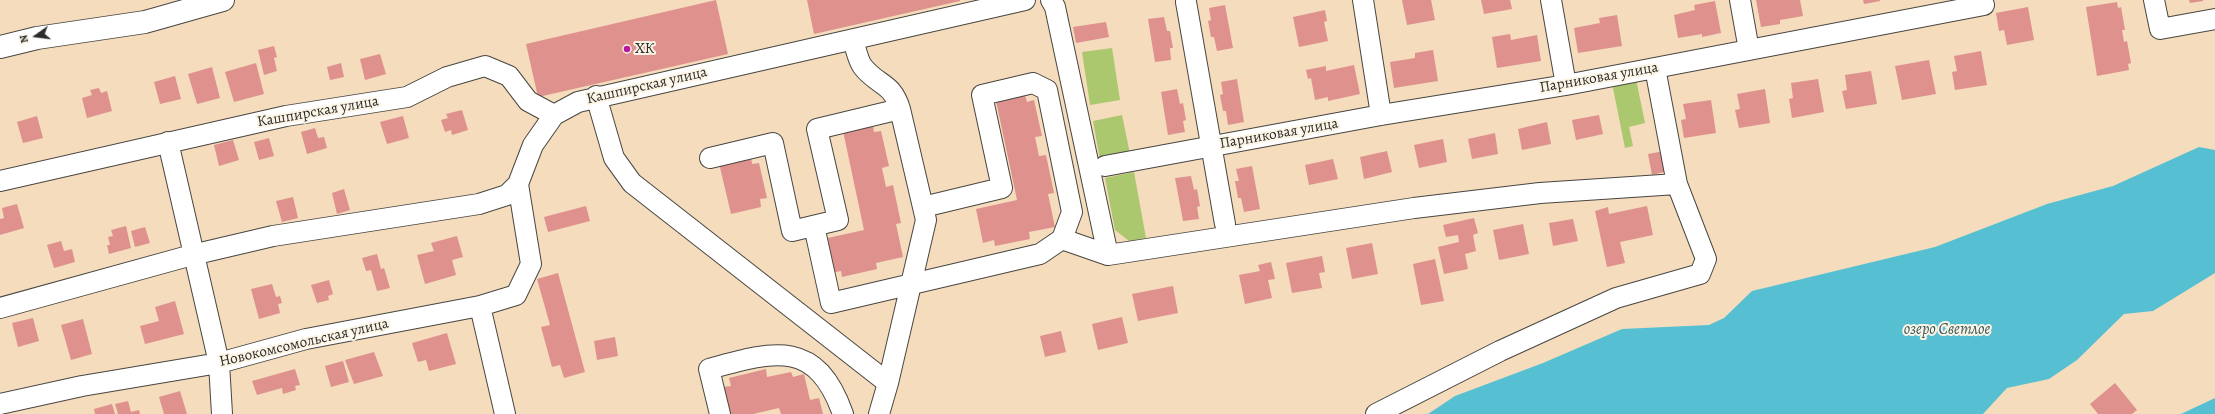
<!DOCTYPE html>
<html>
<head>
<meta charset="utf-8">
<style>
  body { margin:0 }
  #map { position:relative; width:2215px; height:414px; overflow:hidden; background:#f4dcbd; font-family:Alegreya,serif }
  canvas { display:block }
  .north { position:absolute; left:16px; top:16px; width:40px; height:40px; -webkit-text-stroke:3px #fcf5e5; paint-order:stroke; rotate:256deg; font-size:11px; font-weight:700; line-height:16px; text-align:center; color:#2b2b2b }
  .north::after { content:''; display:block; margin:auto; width:14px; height:18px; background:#2b2b2b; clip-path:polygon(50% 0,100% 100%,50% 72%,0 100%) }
</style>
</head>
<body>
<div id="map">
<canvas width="2215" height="414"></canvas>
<div class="north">N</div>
</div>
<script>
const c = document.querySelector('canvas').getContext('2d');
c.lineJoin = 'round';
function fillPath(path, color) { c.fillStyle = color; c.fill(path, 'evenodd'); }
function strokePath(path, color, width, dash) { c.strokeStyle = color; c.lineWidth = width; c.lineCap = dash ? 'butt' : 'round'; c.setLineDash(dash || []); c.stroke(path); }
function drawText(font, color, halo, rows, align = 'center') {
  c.font = font + ' Alegreya,serif'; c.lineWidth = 4; c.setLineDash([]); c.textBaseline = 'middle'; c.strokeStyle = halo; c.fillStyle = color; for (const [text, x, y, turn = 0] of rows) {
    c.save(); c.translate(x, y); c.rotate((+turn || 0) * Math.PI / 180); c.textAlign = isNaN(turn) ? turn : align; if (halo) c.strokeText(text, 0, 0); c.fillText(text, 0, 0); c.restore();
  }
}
fillPath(new Path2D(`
  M1112 48 1120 100 1090 105 1082 52Z
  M1636 79 1645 123 1629 127 1633 146 1625 148 1612 83Z
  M1122 115 1130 154 1100 160 1093 121Z
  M1134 172 1146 238 1129 241 1115 230 1105 178Z`), '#acc86e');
fillPath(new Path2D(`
  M2199 147 2215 150V273L2153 311 2124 314 2077 360 2049 379 2007 388 1983 414H1428L1455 396 1543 363 1622 329 1709 325 1724 318 1752 291 1935 247 2047 204 2113 186Z
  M2215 398V414H2181Z`), '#56c0d2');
fillPath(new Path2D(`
  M716 0 728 54 538 97 526 44Z
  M807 0H960V1L814 34Z
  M1402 0H1431L1435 20 1407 25Z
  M1481 0H1510L1512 9 1484 14Z
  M1756 0H1800L1803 16 1780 20V24L1761 27Z
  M1863 0H1880V1L1864 4Z
  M2189 0H2203V1L2190 3Z
  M1715 1 1721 33 1702 37V34L1678 38 1674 15 1695 10 1694 5Z
  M2117 2 2118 8 2121 7 2125 30H2122L2124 42 2127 41 2131 63 2128 64 2129 70 2097 76 2086 7Z
  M1225 5 1233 48 1217 51 1214 37H1211L1208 21 1211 20 1209 8Z
  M2028 7 2034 40 2007 45 2004 30 1999 31 1996 13Z
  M1325 10 1327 21 1324 22 1328 41 1299 47 1293 17Z
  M1617 15 1622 46 1578 53 1574 28 1600 23 1599 18Z
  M1164 17 1167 31H1170L1173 48H1170L1171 60 1155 62 1148 19Z
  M1106 22 1109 37 1076 43 1073 27Z
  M1510 34 1511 40 1537 35 1541 61 1497 68 1492 37Z
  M274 46 277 57 274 58 277 71 264 75 258 50Z
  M1433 50 1438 81 1394 88 1390 62 1415 58V53Z
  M1981 51 1987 85 1955 90 1952 72 1957 71 1954 56Z
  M380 54 386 74 365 80 360 59Z
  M1929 60 1936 94 1902 100 1895 66Z
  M256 63 264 94 234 102 225 72Z
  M341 63 344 77 330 80 327 67Z
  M1354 65 1360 94 1328 101V97L1315 100 1311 78 1308 79 1306 70 1326 66V71Z
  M212 67 220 98 197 104 188 74Z
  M1871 71 1877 104 1846 109 1842 91 1847 90 1845 75Z
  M175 76 181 99 160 104 154 82Z
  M1237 79 1244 122 1228 125 1226 111H1223L1220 95 1223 94 1221 82Z
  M1818 79 1824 112 1792 118 1789 99 1793 98 1791 83Z
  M99 88 101 93 107 91 112 111 87 118 82 98 92 95 90 90Z
  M1177 89 1180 104 1183 103 1186 120 1183 121 1185 132 1168 135 1161 92Z
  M1765 89 1770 123 1739 128 1735 110 1740 109 1737 94Z
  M1025 95 1027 102 1034 100 1042 136 1035 137 1039 156 1046 155 1054 193 1048 194 1055 227 1029 232 1030 239 995 246 994 240 983 243 976 209 1017 200 996 101Z
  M1711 100 1716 133 1684 138 1681 120 1686 119 1683 104Z
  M462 110 468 130 452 135 451 130 445 132 441 120 448 118 446 114Z
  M1599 115 1603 134 1576 140 1572 120Z
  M37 116 43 138 23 143 17 122Z
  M403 116 409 138 387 144 380 122Z
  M1547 122 1551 144 1522 150 1518 129Z
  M873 125 874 132 881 131 889 166 882 168 886 187 893 185 901 223 896 224 903 257 876 263 877 269 842 277 841 271 831 273 823 239 864 230 843 131Z
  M315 128 318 138 324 137 327 148 307 154 301 132Z
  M1495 133 1498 154 1472 159 1468 139Z
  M269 138 274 156 259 160 254 142Z
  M1443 139 1447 162 1419 168 1414 145Z
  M233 140 239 160 219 166 214 145Z
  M1387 151 1392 172 1364 179 1360 157Z
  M1664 151 1668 171 1652 175 1648 154Z
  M751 156 752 164 759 163 767 198 760 199 761 207 731 214 719 163Z
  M1333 159 1338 179 1309 185 1305 165Z
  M1252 166 1260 209 1244 212 1241 198H1238L1235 181H1239L1236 169Z
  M1191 176 1194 190 1197 189 1200 206 1197 207 1199 219 1183 221 1175 178Z
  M344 189 350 210 337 214 332 193Z
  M293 197 298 218 282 222 276 201Z
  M17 204 24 228 0 235V219L4 218 2 208Z
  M586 206 590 221 548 232 544 217Z
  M1647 206 1653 235 1620 242 1625 263 1607 267 1595 211 1608 207 1609 214Z
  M1474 218 1478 233 1473 235 1476 251 1465 254 1468 269 1444 274 1438 247 1459 242 1458 235 1446 237 1443 225Z
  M1573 219 1578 241 1553 246 1549 223Z
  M1523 224 1529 254 1499 260 1493 230Z
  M126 226 131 248 109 254 107 245H110L108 237 113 236 111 230Z
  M145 227 150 243 135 247 131 231Z
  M457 236 463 257 452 260 456 275 425 284 417 255 434 251 431 243Z
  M61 241 64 251 72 249 75 262 54 268 47 245Z
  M1372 243 1378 274 1352 279 1346 248Z
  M377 254 381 269 384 268 390 288 377 291 371 270 366 271 362 258Z
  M1322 256 1325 272 1319 273 1322 288 1292 293 1286 263Z
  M1435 259 1444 301 1421 305 1413 264Z
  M1271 262 1275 279 1268 280 1272 298 1245 304 1239 275 1260 271 1258 265Z
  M558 273 585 372 564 378 560 365 552 367 541 327 550 325 537 279Z
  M329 280 333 294 328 296 329 300 317 303 311 285Z
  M272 284 276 297 280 296 282 303 278 304 280 313 259 319 251 289Z
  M1173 286 1178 313 1138 321 1132 294Z
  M175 301 184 334 145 344 140 326 159 321 155 307Z
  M1122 317 1128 343 1098 350 1092 324Z
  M33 318 39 341 18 347 12 323Z
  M83 319 92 354 71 360 61 325Z
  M1061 331 1066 352 1045 357 1040 336Z
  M447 333 456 364 429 371 426 360 418 362 412 343Z
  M615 337 618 356 597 360 594 341Z
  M374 352 383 376 354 384 345 360Z
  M343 361 349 382 331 387 325 366Z
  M295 369 300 385 295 386 296 390 283 394 282 388 257 395 252 381Z
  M766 369 767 377 791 372 793 377 804 374 810 400 819 398 823 414H781L779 408 753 414H730L723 387 731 386 729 378Z
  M2115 383 2137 410 2132 414H2098L2090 404Z
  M180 391 187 414H164L159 397Z
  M128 401 131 412 139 410 140 414H118L115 404Z
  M112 404 115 414H95L94 409Z`), '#df918e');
const minor = new Path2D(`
  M1051 0 1055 7 1108 255
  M1363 0 1381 115
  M1551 0 1566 85
  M1740 0 1749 50
  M2154 0 2160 29 2215 19
  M1186 2 1225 224
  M853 40C856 49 858 61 863 67 878 86 892 82 900 109
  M596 96 614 158 632 183 888 383 879 414
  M168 142 219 363 222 414
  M710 158 773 143 792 231 838 220 817 129 900 109 926 220 888 383
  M1105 166 1381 115 1566 85 1984 5
  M0 181 286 116 407 97 447 77 485 66 509 76 528 101 554 115
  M814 226 831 303 1040 254 1062 239 1072 212 1047 90 1033 83 982 95 1002 188 923 207
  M1062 239 1108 255 1414 208 1540 193 1677 184
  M480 306 505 414
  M0 308 192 255 273 236 479 204 507 195 518 184 533 145 554 115 578 102 1025 0
  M0 404 82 386 219 363 306 339 480 306 516 295 531 264 518 184
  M720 414 709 369C774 351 816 338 843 414
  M1376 414 1500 351 1616 298 1700 274 1706 259 1677 184 1655 68`);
const major = new Path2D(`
  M0 47 37 38 145 22 223 0`);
strokePath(minor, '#494641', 22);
strokePath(major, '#494641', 24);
strokePath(minor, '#fff', 20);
strokePath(major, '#fff', 22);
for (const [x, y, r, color] of [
  [627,49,4,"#b5179e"]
]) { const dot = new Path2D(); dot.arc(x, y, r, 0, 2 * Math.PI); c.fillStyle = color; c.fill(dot); strokePath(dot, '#fcf5e5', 1.5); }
drawText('15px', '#2b2b2b', '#fcf5e5', [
  ["ХК",635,49]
], 'left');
drawText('15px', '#2b2b2b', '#fcf5e5', [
  ["Парниковая улица",1599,78,-10],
  ["Кашпирская улица",647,86,-13],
  ["Кашпирская улица",318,112,-10],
  ["Парниковая улица",1279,134,-10],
  ["Новокомсомольская улица",304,343,-13]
]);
drawText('italic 16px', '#38585d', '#fcf5e5', [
  ["озеро Светлое",1947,330]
]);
</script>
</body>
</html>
